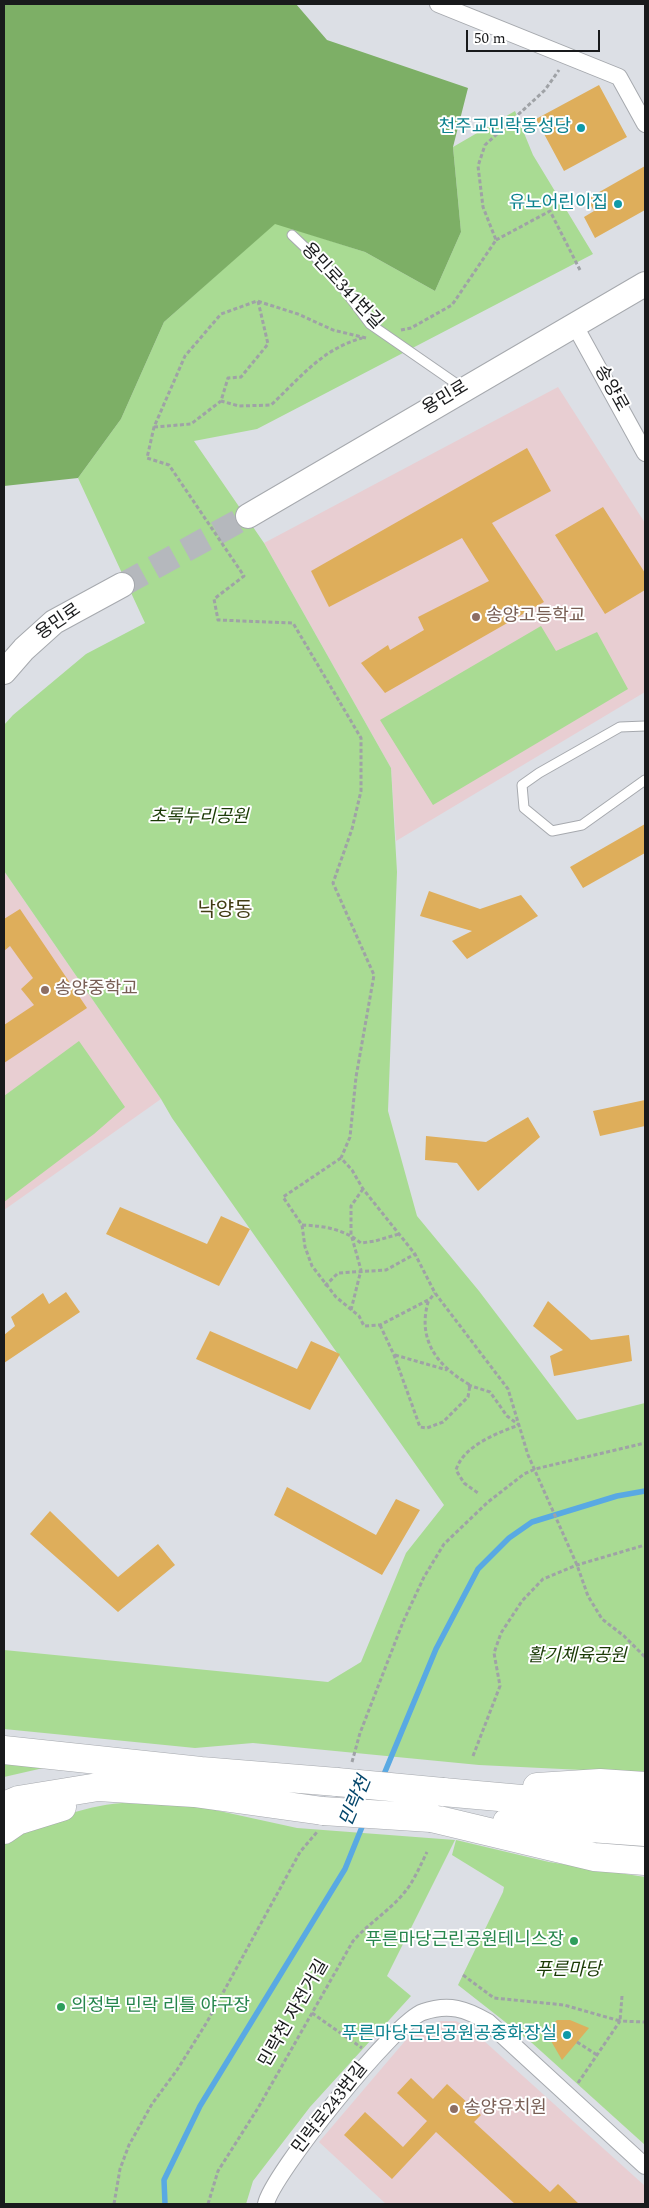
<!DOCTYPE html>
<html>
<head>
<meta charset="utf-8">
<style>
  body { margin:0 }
  #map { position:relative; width:649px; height:2208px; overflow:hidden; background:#dcdfe5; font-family:Spectral,serif }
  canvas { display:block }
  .frame { position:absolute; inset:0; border:5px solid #191a1c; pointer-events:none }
  .scale { position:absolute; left:466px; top:30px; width:134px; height:22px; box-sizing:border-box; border:2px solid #191a1c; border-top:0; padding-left:6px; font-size:15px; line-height:18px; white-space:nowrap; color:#191a1c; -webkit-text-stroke:4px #fff; paint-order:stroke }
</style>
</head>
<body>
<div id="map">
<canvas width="649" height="2208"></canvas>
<div class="frame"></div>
<div class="scale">50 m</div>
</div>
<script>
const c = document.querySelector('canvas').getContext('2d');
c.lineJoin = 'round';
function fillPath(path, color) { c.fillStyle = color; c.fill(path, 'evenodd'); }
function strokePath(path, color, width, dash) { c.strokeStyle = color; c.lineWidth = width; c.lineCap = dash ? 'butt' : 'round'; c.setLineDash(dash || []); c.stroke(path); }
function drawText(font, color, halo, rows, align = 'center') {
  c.font = font + ' Spectral,"Noto Sans KR",serif'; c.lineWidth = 4; c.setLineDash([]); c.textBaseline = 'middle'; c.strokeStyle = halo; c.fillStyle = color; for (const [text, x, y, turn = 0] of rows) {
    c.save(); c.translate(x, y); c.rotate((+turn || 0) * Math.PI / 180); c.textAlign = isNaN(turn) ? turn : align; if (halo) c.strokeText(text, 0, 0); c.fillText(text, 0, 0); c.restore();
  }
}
fillPath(new Path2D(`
  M558 387 645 523V692L396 841 391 768 264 543Z
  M4 871 161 1099 4 1210Z
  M441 2021H456L473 2031 645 2186V2203L386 2204 319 2142 405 2041 420 2028Z`), '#e8ced2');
fillPath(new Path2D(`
  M515 111 533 155 593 254 257 429 194 441 264 543 391 768 397 872 388 1111 417 1216 479 1291 577 1420 645 1403V1773L479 1765 253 1743 195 1748 4 1729V1650L328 1682 361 1662 406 1553 444 1505 172 1118 161 1099 4 871V725L13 715 86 654 145 623 78 478 121 419 164 322 275 223 365 252 435 291 461 232 453 147Z
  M541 626 556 651 597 632 628 689 433 805 380 720Z
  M79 1041 125 1107 94 1134 4 1202V1096Z
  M4 1760 52 1766 4 1777Z
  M122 1803 192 1805 297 1828 455 1840 387 1976 411 1996 310 2107 253 2181 246 2204H4V1841C42 1824 80 1806 122 1803Z
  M456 1840 549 1862 645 1877V2145L532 2043 458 1985 503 1892 504 1887 452 1855Z`), '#a9db93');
fillPath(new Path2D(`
  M4 4H296L327 40 468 88 453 147 461 232 435 291 365 252 275 224 164 322 121 419 78 478 4 486Z`), '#7daf66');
strokePath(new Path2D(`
  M382 1779 436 1649 478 1569 509 1538 532 1522 617 1496 645 1491
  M165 2204 164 2180 200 2106 345 1869 364 1822`), '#59a9e3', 5.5);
fillPath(new Path2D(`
  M599 85 627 137 564 171 536 119Z
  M645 166V210L595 238 584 217 594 211 587 199Z
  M527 448 551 491 492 523 544 602 385 693 361 663 388 645 390 650 424 630 418 617 489 581 462 538 329 607 311 571Z
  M603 507 645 573V590L605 614 555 535Z
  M645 824V853L583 888 570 867Z
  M429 891 480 909 521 895 538 916 467 959 452 941 472 931 420 916Z
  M20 909 87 1008 4 1063V1025L34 1005 21 989 33 978 10 946 4 951V919Z
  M645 1100V1126L600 1136 593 1111Z
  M528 1117 540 1137 478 1191 457 1163 425 1160 426 1136 486 1142Z
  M120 1207 207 1244 221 1216 250 1229 219 1286 106 1234Z
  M66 1292 80 1312 4 1363V1335L15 1326 11 1317 43 1293 49 1304Z
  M548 1301 591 1340 629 1335 632 1361 554 1376 550 1356 563 1350 533 1326Z
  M210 1331 297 1369 311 1341 340 1354 310 1410 196 1359Z
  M287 1487 376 1535 396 1499 420 1510 382 1575 274 1515Z
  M50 1511 118 1577 158 1544 175 1565 118 1612 30 1534Z
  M557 2020H570L589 2028 562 2060 551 2041 549 2028Z
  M411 2078 433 2099 447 2084 481 2115 474 2122 550 2192 558 2184 579 2204H515L436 2132 392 2179 344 2135 365 2112 403 2147 427 2121 397 2093Z`), '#deae5b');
strokePath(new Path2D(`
  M122 585 248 516`), '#b5b8bd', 24, [24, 12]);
const lane = new Path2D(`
  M292 235 331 272 370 324 464 389
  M645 726 620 727 539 773 522 785 524 808 552 831 582 825 645 780`);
const street = new Path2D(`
  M438 4 619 77 645 124
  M574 324 645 453
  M266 2204C271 2176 395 2021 423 2012 449 2003 466 2009 488 2022L645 2166`);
const secondary = new Path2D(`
  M248 516 645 284
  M4 672 24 649 54 622 122 585`);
const highway = new Path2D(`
  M4 1750 201 1771 337 1782
  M537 1787 600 1783 645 1786
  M443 1792 645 1810
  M4 1806 18 1800 98 1787 194 1793 323 1811
  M431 1818 594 1857 645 1861
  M507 1822 645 1832
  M4 1830 17 1821 62 1807`);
strokePath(lane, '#a6a9ae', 11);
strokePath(street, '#a6a9ae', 18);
strokePath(secondary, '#a6a9ae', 26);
strokePath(highway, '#a6a9ae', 29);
strokePath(new Path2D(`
  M496 240 550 211 581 272
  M258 301 268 344 241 377 228 378 221 401 239 406 271 405C300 378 322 349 362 338
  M401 330 411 328 452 305 496 240 483 207 478 166 485 145 545 90 559 70
  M366 338 333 330 298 314 257 301 221 314 185 356 154 427 147 458 169 465 244 576 214 599 218 620 293 623 361 738V791L352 829 333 883 374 975 356 1077 350 1137 341 1158 352 1170 363 1189 415 1254 435 1293 508 1389 528 1455 577 1565 588 1596 602 1619 624 1636 645 1657
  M154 427 191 424 221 401
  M341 1158 283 1197 302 1225 305 1247 312 1266 336 1297 359 1316 364 1326 380 1325 430 1299 435 1293
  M302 1225C325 1226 343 1229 361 1243L375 1241 399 1234
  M325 1286 338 1273 386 1270 415 1254
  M351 1310 361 1270 351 1234V1206L363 1189
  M380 1325 394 1355 420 1427 427 1428 443 1422 468 1397 470 1385C437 1366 416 1339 429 1299
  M395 1355 447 1370
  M468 1385 490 1392 507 1416 519 1425C497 1433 463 1446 456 1470L464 1483 478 1493
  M473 1756 500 1686 494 1653 501 1633 522 1601 543 1579 577 1565 645 1545
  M352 1762 360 1733 403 1622 424 1577 444 1544 488 1502 524 1474 535 1469 645 1443
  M463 1975 494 1998 564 2005 620 2021 622 1996
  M312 2013 362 2048
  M577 2042 597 2055
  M578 2083 620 2021 645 2022
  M114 2204 120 2169 129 2145 152 2104 177 2070 207 2022 300 1852 317 1832
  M208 2204 218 2171 258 2108 353 1941C368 1924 389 1911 404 1893 414 1881 420 1866 427 1852`), '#9fa2a6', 3, [4, 2.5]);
strokePath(lane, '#fff', 9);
strokePath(street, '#fff', 16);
strokePath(secondary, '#fff', 24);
strokePath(highway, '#fff', 28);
const highwayBridge = new Path2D(`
  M337 1782 443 1792
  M323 1811 431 1818`);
strokePath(highwayBridge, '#a6a9ae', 29, []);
strokePath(highwayBridge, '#fff', 28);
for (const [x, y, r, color] of [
  [581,128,5,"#0f9aa8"],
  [618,204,5,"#0f9aa8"],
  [476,617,5,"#8d6e63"],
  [45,990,5,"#8d6e63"],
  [574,1941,5,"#2e9e5b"],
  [61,2007,5,"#2e9e5b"],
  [567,2035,5,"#0f9aa8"],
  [454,2109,5,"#8d6e63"]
]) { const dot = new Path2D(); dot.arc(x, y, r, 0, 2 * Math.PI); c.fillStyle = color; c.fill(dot); strokePath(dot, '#fff', 2); }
drawText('18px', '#0d838f', '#fff', [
  ["천주교민락동성당",571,128],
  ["유노어린이집",608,204],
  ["푸른마당근린공원공중화장실",557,2035]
], 'right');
drawText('18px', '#191a1c', '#fff', [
  ["용민로341번길",341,287,47],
  ["송양로",610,389,61],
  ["용민로",446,399,-31],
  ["용민로",59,623,-34],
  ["민락천 자전거길",295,2014,-60],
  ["민락로243번길",331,2109,-52]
]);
drawText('18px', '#785e54', '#fff', [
  ["송양고등학교",486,617],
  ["송양중학교",55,990],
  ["송양유치원",464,2109]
], 'left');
drawText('italic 18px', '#1a3a05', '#fff', [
  ["초록누리공원",199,818],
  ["활기체육공원",577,1657],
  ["푸른마당",568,1971]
]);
drawText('18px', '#27864d', '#fff', [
  ["푸른마당근린공원테니스장",564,1941],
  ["의정부 민락 리틀 야구장",71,2007,"left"]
], 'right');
drawText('italic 19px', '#04466b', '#fff', [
  ["민락천",357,1802,-67]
]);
drawText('20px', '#413c13', '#fff', [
  ["낙양동",225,912]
]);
</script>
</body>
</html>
